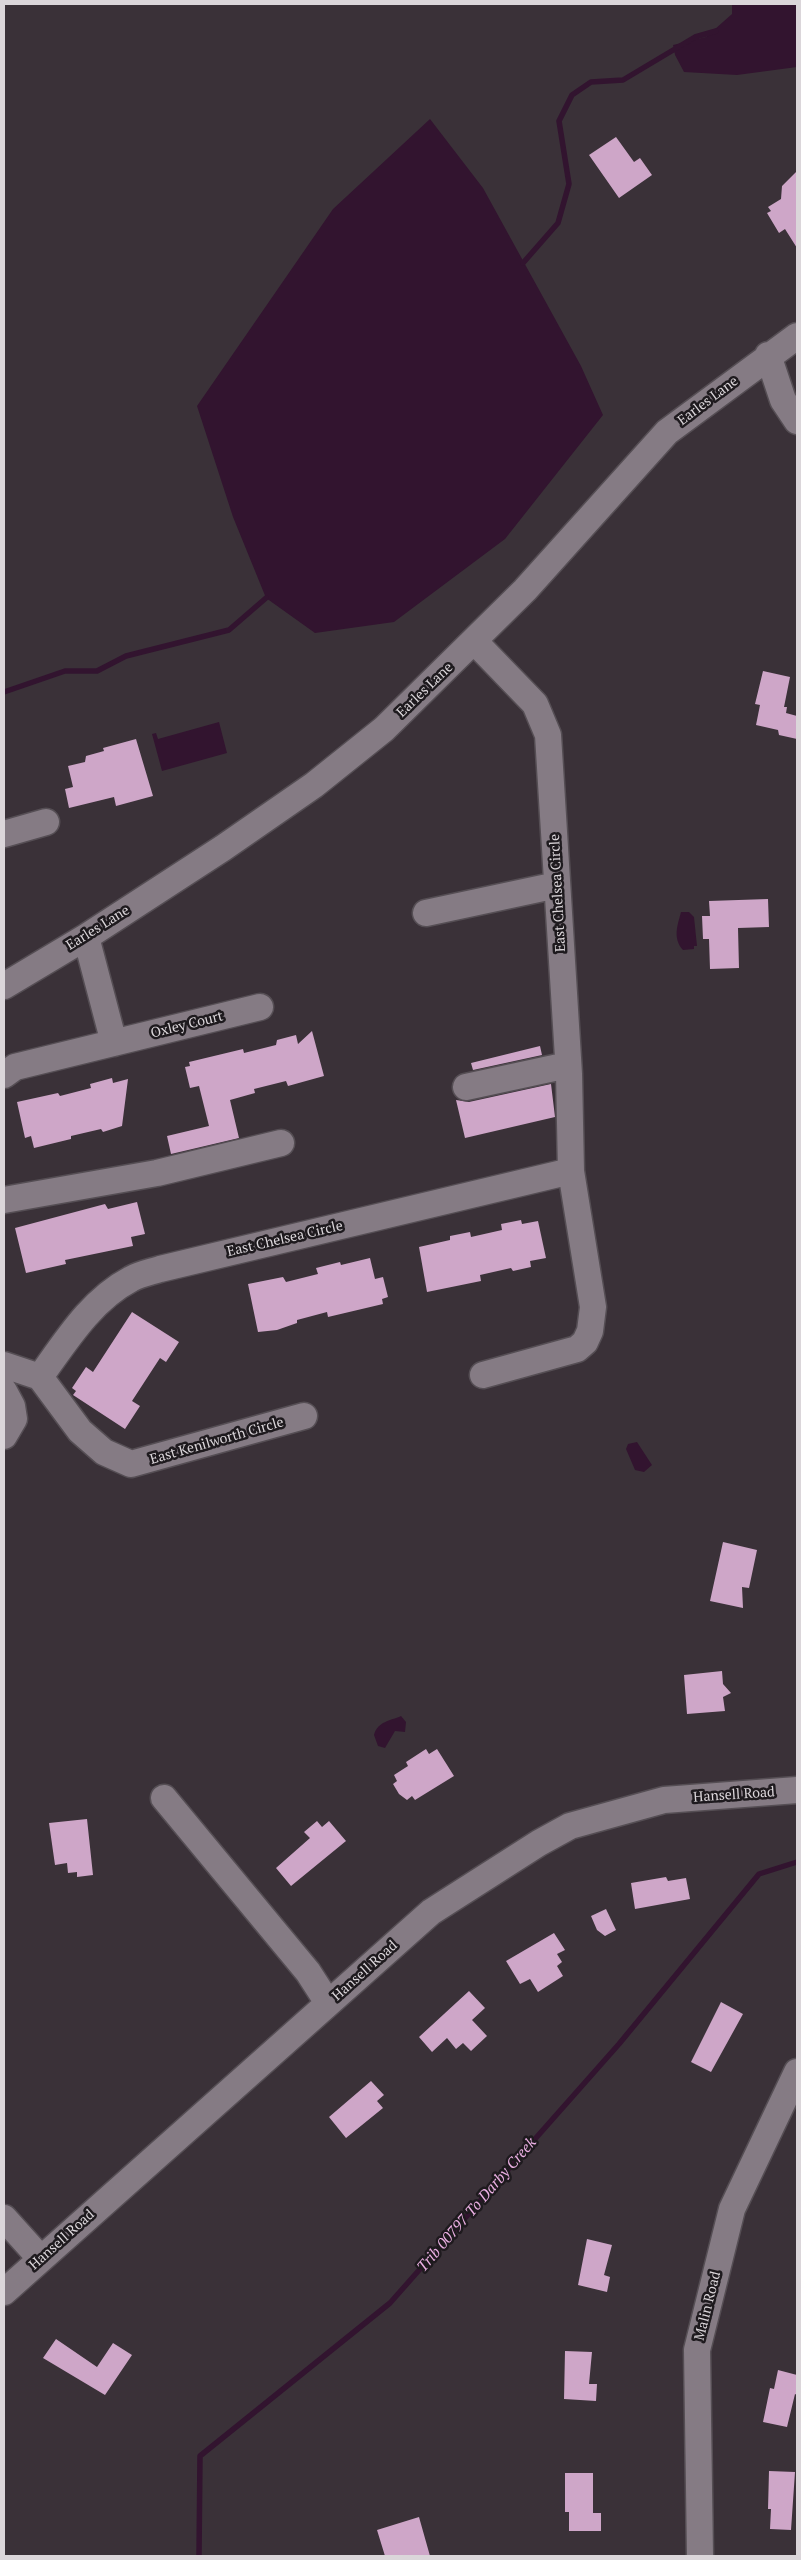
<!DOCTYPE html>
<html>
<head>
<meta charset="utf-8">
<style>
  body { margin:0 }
  #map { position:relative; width:801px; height:2560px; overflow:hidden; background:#3a3138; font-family:"PT Serif",serif }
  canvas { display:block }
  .frame { position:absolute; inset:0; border:5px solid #dbd6da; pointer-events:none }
</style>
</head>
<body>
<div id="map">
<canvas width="801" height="2560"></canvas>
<div class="frame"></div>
</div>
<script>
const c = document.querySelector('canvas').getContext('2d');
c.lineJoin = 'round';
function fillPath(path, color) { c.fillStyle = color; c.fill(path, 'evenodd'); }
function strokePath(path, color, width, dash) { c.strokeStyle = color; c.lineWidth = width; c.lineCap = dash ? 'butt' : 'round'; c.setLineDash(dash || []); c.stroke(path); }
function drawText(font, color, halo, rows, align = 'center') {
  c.font = font + ' "PT Serif",serif'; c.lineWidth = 5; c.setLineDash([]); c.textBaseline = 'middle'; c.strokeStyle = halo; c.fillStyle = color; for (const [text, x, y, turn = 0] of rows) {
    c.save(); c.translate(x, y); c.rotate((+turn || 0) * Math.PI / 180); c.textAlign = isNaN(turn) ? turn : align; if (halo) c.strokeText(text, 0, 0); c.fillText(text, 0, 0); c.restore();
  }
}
fillPath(new Path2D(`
  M732 4H797V67L737 75 684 72 675 55 673 45 706 37 732 14Z
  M430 119 483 188 581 366 603 415 505 539 394 622 315 633 266 598 233 517 197 406 333 209Z
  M219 722 227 753 162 771 152 734 156 733 158 739Z
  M681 912H689L694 917 697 946H694V949L683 950C672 938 678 924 681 912Z
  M637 1442 652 1465 644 1472 635 1470 626 1449 628 1444Z
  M401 1716 406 1722 405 1732 395 1731 385 1748 378 1746 374 1735C378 1721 390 1721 401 1716Z`), '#32142f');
strokePath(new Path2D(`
  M523 263 558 223 569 184 559 121 572 95 591 82 623 80 695 37 716 31
  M4 692 65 671H97L126 656 229 630 266 598
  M199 2556 200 2456 390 2303 619 2044 759 1874 797 1862`), '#32142f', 5.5);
fillPath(new Path2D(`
  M616 137 634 162 640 158 652 175 619 198 589 155Z
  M797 171V248L785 229 779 233 767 213 771 211 768 207 781 199 782 186Z
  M763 671 790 677 784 707H787L786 713 797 716V739L779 735 778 730 756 725 760 705 755 704Z
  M136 739 153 796 116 806 114 797 69 808 65 789 73 787 68 766 85 762 86 756 104 751 103 748Z
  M768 899 769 927 738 928 739 968 710 969 709 939H703L702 916H710L709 901Z
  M312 1031 324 1076 288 1086 286 1081 254 1089 255 1093 230 1100 239 1138 171 1154 167 1136 209 1126 199 1086 190 1088 185 1067 190 1066 189 1062 243 1049 244 1053 276 1045 277 1040 296 1035 298 1044Z
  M540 1046 542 1055 473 1070 471 1063Z
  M112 1078 113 1083 128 1079 122 1126 103 1132 101 1129 71 1136V1139L34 1148 31 1136 25 1138 17 1102 58 1093 60 1096 91 1088 90 1084Z
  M551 1084 555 1117 465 1138 456 1100 469 1102Z
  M137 1202 145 1234 131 1237 133 1246 65 1260 66 1264 26 1273 15 1228 105 1204 108 1209Z
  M521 1220 522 1224 538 1221 546 1258 530 1261 531 1267 513 1271 511 1268 480 1275 481 1281 427 1292 419 1247 450 1240V1236L470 1232 471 1237 502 1230 501 1224Z
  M370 1258 375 1279 383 1277 388 1297 382 1299 383 1304 328 1317 327 1312 297 1320V1323L277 1330 258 1332 248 1284 283 1277 286 1282 318 1274 316 1268 340 1262 341 1265Z
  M132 1312 179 1342 166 1362 160 1358 132 1401 140 1406 125 1429 73 1395 76 1391 72 1388 86 1367 93 1372Z
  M723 1542 757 1550 749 1588 742 1587 743 1608 710 1601Z
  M722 1671 723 1684 731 1693 723 1697 725 1711 687 1714 684 1675Z
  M426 1749 429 1754 437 1749 454 1776 415 1800 412 1796 407 1800 399 1794 393 1784 397 1781 394 1775 408 1766 406 1762Z
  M87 1819 93 1875 77 1877V1872L68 1873 67 1863 55 1865 49 1823Z
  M317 1821 322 1827 329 1821 346 1841 291 1886 276 1868 310 1838 304 1832Z
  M666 1877 668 1881 686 1878 690 1899 635 1909 631 1883Z
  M606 1909 616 1930 605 1936 597 1930 591 1916Z
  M554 1933 565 1950 557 1954 562 1962 557 1966 563 1976 538 1992 530 1979 520 1984 506 1961Z
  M469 1991 485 2008 472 2020 487 2036 471 2051 463 2043 456 2049 447 2038 432 2052 419 2037Z
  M721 2002 743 2014 711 2072 691 2062Z
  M371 2081 384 2095 377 2101 383 2108 346 2138 329 2117Z
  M587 2239 612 2245 604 2275 610 2277 607 2292 578 2285Z
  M56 2339 97 2367 113 2343 132 2355 105 2395 43 2358Z
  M565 2351 592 2352 589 2384H597L596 2401 564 2399Z
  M778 2370 797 2375V2395L795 2394 787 2427 763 2422 770 2388 774 2389Z
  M769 2471 795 2472 791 2530 770 2529 771 2509H768Z
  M565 2473H593V2513H601V2531H569V2512H565Z
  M419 2517 430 2556H385L377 2530Z`), '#cea6c8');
const minor = new Path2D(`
  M768 355 783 400 797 421
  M475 642 535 704 548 735 569 1074 571 1171 593 1307 590 1331 585 1342 577 1349 483 1375
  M4 834 46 822
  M426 913 557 885
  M86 937 114 1043
  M4 986 86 937 223 848 314 785 384 729 525 590 667 432 797 336
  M4 1075 15 1067 260 1007
  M466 1087 568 1065
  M4 1200 157 1173 281 1143
  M4 1365 40 1377 80 1431 104 1452 131 1464 304 1416
  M40 1377C66 1341 91 1300 131 1279 140 1274 151 1272 160 1269L571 1171
  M4 1391 12 1406 14 1419 4 1436
  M164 1798 308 1972 328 2003
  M4 2218 41 2259
  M4 2292 431 1912 539 1843 570 1826 664 1800 797 1790
  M700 2556 697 2350 732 2209 797 2072`);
strokePath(minor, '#554e54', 29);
strokePath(minor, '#857b84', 26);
drawText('14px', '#dbd6da', '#1e1a1e', [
  ["Earles Lane",708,401,-37],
  ["Earles Lane",425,690,-44],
  ["East Chelsea Circle",558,893,-93],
  ["Earles Lane",98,928,-32],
  ["Oxley Court",187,1025,-14],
  ["East Chelsea Circle",285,1239,-13],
  ["East Kenilworth Circle",217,1441,-16],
  ["Hansell Road",734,1795,-4],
  ["Hansell Road",365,1971,-42],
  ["Hansell Road",62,2240,-42],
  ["Malin Road",708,2306,-76]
]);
drawText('italic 15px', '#ebb0e3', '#1e1a1e', [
  ["Trib 00797 To Darby Creek",477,2205,-49]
]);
</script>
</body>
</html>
